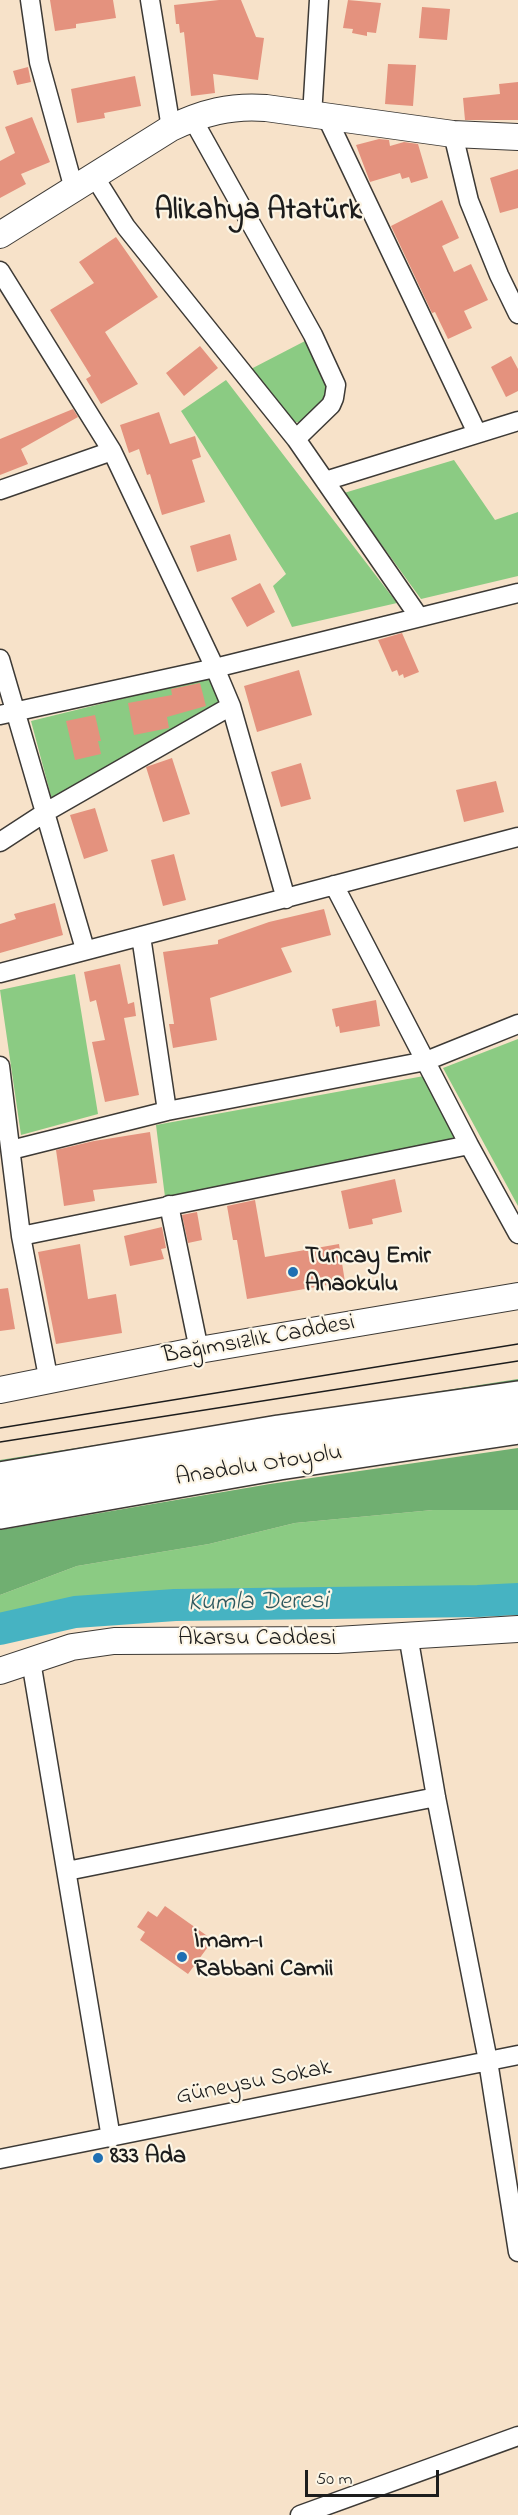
<!DOCTYPE html>
<html>
<head>
<meta charset="utf-8">
<style>
  body { margin:0 }
  #map { position:relative; width:518px; height:2515px; overflow:hidden; background:#f7e2c9; font-family:"Indie Flower",sans-serif }
  canvas { display:block }
  .scale { position:absolute; left:305px; top:2470px; width:134px; height:27px; box-sizing:border-box; border:3px solid #1c1c1c; border-top:0; padding-left:8px; font-size:18px; line-height:21px; white-space:nowrap; color:#1c1c1c; -webkit-text-stroke:4px #fcf5e5; paint-order:stroke }
</style>
</head>
<body>
<div id="map">
<canvas width="518" height="2515"></canvas>
<div class="scale">50 m</div>
</div>
<script>
const c = document.querySelector('canvas').getContext('2d');
c.lineJoin = 'round';
function fillPath(path, color) { c.fillStyle = color; c.fill(path, 'evenodd'); }
function strokePath(path, color, width, dash) { c.strokeStyle = color; c.lineWidth = width; c.lineCap = dash ? 'butt' : 'round'; c.setLineDash(dash || []); c.stroke(path); }
function drawText(font, color, halo, rows, align = 'center') {
  c.font = font + ' "Indie Flower",sans-serif'; c.lineWidth = 4.5; c.setLineDash([]); c.textBaseline = 'middle'; c.strokeStyle = halo; c.fillStyle = color; for (const [text, x, y, turn = 0] of rows) {
    c.save(); c.translate(x, y); c.rotate((+turn || 0) * Math.PI / 180); c.textAlign = isNaN(turn) ? turn : align; if (halo) c.strokeText(text, 0, 0); c.fillText(text, 0, 0); c.restore();
  }
}
fillPath(new Path2D(`
  M305 341C313 356 334 383 326 400 321 408 313 416 307 423L293 422 249 370Z
  M226 380 397 603 292 627 273 586 286 574 181 411Z
  M454 460 495 520 518 512V576L421 599 344 493Z
  M211 677 220 704 52 800 31 721Z
  M75 974 98 1114 21 1135 0 990Z
  M518 1039V1206L443 1068Z
  M424 1076 457 1141 165 1197 156 1125Z
  M433 1510H518V1589L88 1600 30 1609 0 1619V1595L77 1566 209 1544 295 1523Z`), '#8bcb83');
fillPath(new Path2D(`
  M518 1379V1383L0 1463V1460Z
  M518 1448V1510H433L295 1523 209 1544 77 1566 0 1595V1530L270 1484Z`), '#70af71');
strokePath(new Path2D(`
  M0 1629 75 1612 175 1605 478 1601 518 1599`), '#46b3c2', 32);
fillPath(new Path2D(`
  M50 0H113L116 18 76 24V28L55 31Z
  M219 0H241L256 37 264 38 258 80 213 74 215 93 191 96 184 32 180 33 179 24H176L174 5Z
  M348 0 381 3 376 33 367 32V36L352 33 353 29 343 28Z
  M422 7 450 9 447 40 419 38Z
  M388 64 416 65 413 106 385 104Z
  M28 67 31 82 17 85 13 71Z
  M135 76 141 106 104 113 105 118 77 123 71 89Z
  M518 82V120H465L463 98 500 94 499 84Z
  M32 117 50 162 21 174 26 184 0 198V161L15 153 5 127Z
  M379 139 389 140 390 146 404 142 418 144 428 178 411 183 409 177 402 179 400 173 370 182 356 145Z
  M518 169V208L500 213 490 178Z
  M442 200 459 238 442 246 454 272 471 264 488 300 464 311 472 328 448 339 435 312 432 313 391 226Z
  M116 237 158 297 105 332 138 384 101 404 86 379 91 376 50 310 94 283 79 262Z
  M200 346 218 368 184 396 166 373Z
  M511 356 518 369V391L506 397 491 367Z
  M73 409 78 417 21 449 28 464 0 475V439Z
  M159 412 170 444 195 436 201 457 192 460 205 502 162 515 150 474 147 475 139 449 129 453 120 425Z
  M230 534 237 560 197 572 190 546Z
  M260 583 275 612 247 627 231 598Z
  M402 633 419 672 404 678 403 674 399 676 397 670 392 672 378 640Z
  M299 670 312 715 257 732 244 686Z
  M200 683 206 706 167 717 169 728 134 735 128 703 172 695 171 689Z
  M95 715 101 741H98L101 754 75 760 66 721Z
  M172 758 190 814 163 822 146 767Z
  M301 763 311 799 281 807 271 772Z
  M496 781 504 812 464 822 456 790Z
  M95 808 108 851 84 859 70 815Z
  M174 854 186 900 163 906 151 860Z
  M55 903 63 935 0 953V924L16 919 14 914Z
  M324 909 331 935 281 948 292 972 210 998 217 1040 173 1048 169 1024H174L163 952 218 944V940L269 922Z
  M120 964 128 1004 134 1002 136 1016 124 1018 139 1095 105 1102 92 1042 105 1040 96 1000 90 1002 84 972Z
  M376 1000 380 1026 340 1033 339 1026 336 1027 332 1009Z
  M150 1132 157 1183 93 1190 95 1201 64 1206 56 1150 94 1141Z
  M395 1179 402 1212 372 1219 373 1224 349 1229 341 1191Z
  M255 1200 265 1257 339 1244 345 1282 247 1299 237 1240H233L227 1206Z
  M197 1212 202 1240 188 1243 182 1215Z
  M162 1227 166 1248 161 1249 164 1259 130 1266 124 1236Z
  M80 1244 88 1299 116 1294 122 1333 56 1344 38 1252Z
  M8 1288 15 1329 0 1331V1289Z
  M165 1906 213 1940 188 1974 140 1940 145 1932 137 1927 148 1911 157 1917Z`), '#e4927e');
const street = new Path2D(`
  M30 0 39 62 74 189
  M150 0 171 128
  M312 116 319 0
  M192 118 313 335 336 385 334 398 331 405 296 439
  M327 118 477 433
  M453 134 469 201 499 275 518 314
  M94 176 126 227 296 439 419 617
  M0 271 112 451 215 668 231 706 286 899
  M325 481 518 421
  M0 490 112 451
  M0 659 85 949
  M0 715 215 668 518 593
  M0 842 46 812 231 706
  M334 885 469 1145 518 1234
  M141 936 167 1111
  M0 973 518 837
  M0 1066 21 1236 49 1382
  M11 1150 167 1111 426 1061 518 1024
  M169 1205 199 1350
  M21 1236 469 1145
  M408 1635 436 1797 488 2061 518 2252
  M31 1661 111 2138
  M67 1871 436 1797
  M0 2159 518 2055
  M300 2515 518 2436`);
const secondary = new Path2D(`
  M0 235 171 128C202 113 231 105 266 108L453 134 518 137
  M0 1390 199 1350 518 1296
  M0 1671 72 1647 114 1641 337 1640 518 1629`);
const highway = new Path2D(`
  M0 1479 279 1432 518 1398
  M0 1512 279 1463 518 1427`);
strokePath(street, '#3d3a36', 21);
strokePath(secondary, '#3d3a36', 28);
strokePath(highway, '#3d3a36', 36);
strokePath(street, '#fff', 18);
strokePath(secondary, '#fff', 26);
strokePath(highway, '#fff', 33);
strokePath(new Path2D(`
  M0 1428 518 1344
  M0 1442 518 1361`), '#1c1c1c', 1.5);
for (const [x, y, r, color] of [
  [293,1272,6,"#1f6fb2"],
  [182,1957,6,"#1f6fb2"],
  [98,2158,6,"#1f6fb2"]
]) { const dot = new Path2D(); dot.arc(x, y, r, 0, 2 * Math.PI); c.fillStyle = color; c.fill(dot); strokePath(dot, '#fcf5e5', 2); }
drawText('bold 24px', '#1c1c1c', '#fcf5e5', [
  ["Tuncay Emir",305,1258],
  ["Anaokulu",305,1286],
  ["İmam-ı",194,1943],
  ["Rabbani Camii",194,1971],
  ["833 Ada",110,2158]
], 'left');
drawText('24px', '#1c1c1c', '#fcf5e5', [
  ["Bağımsızlık Caddesi",259,1341,-10],
  ["Anadolu Otoyolu",259,1467,-9],
  ["Akarsu Caddesi",257,1640],
  ["Güneysu Sokak",254,2084,-11]
]);
drawText('italic 26px', '#2d585e', '#fcf5e5', [
  ["Kumla Deresi",258,1604,-1]
]);
drawText('bold 30px', '#1c1c1c', '#fcf5e5', [
  ["Alikahya Atatürk",258,213]
]);
</script>
</body>
</html>
